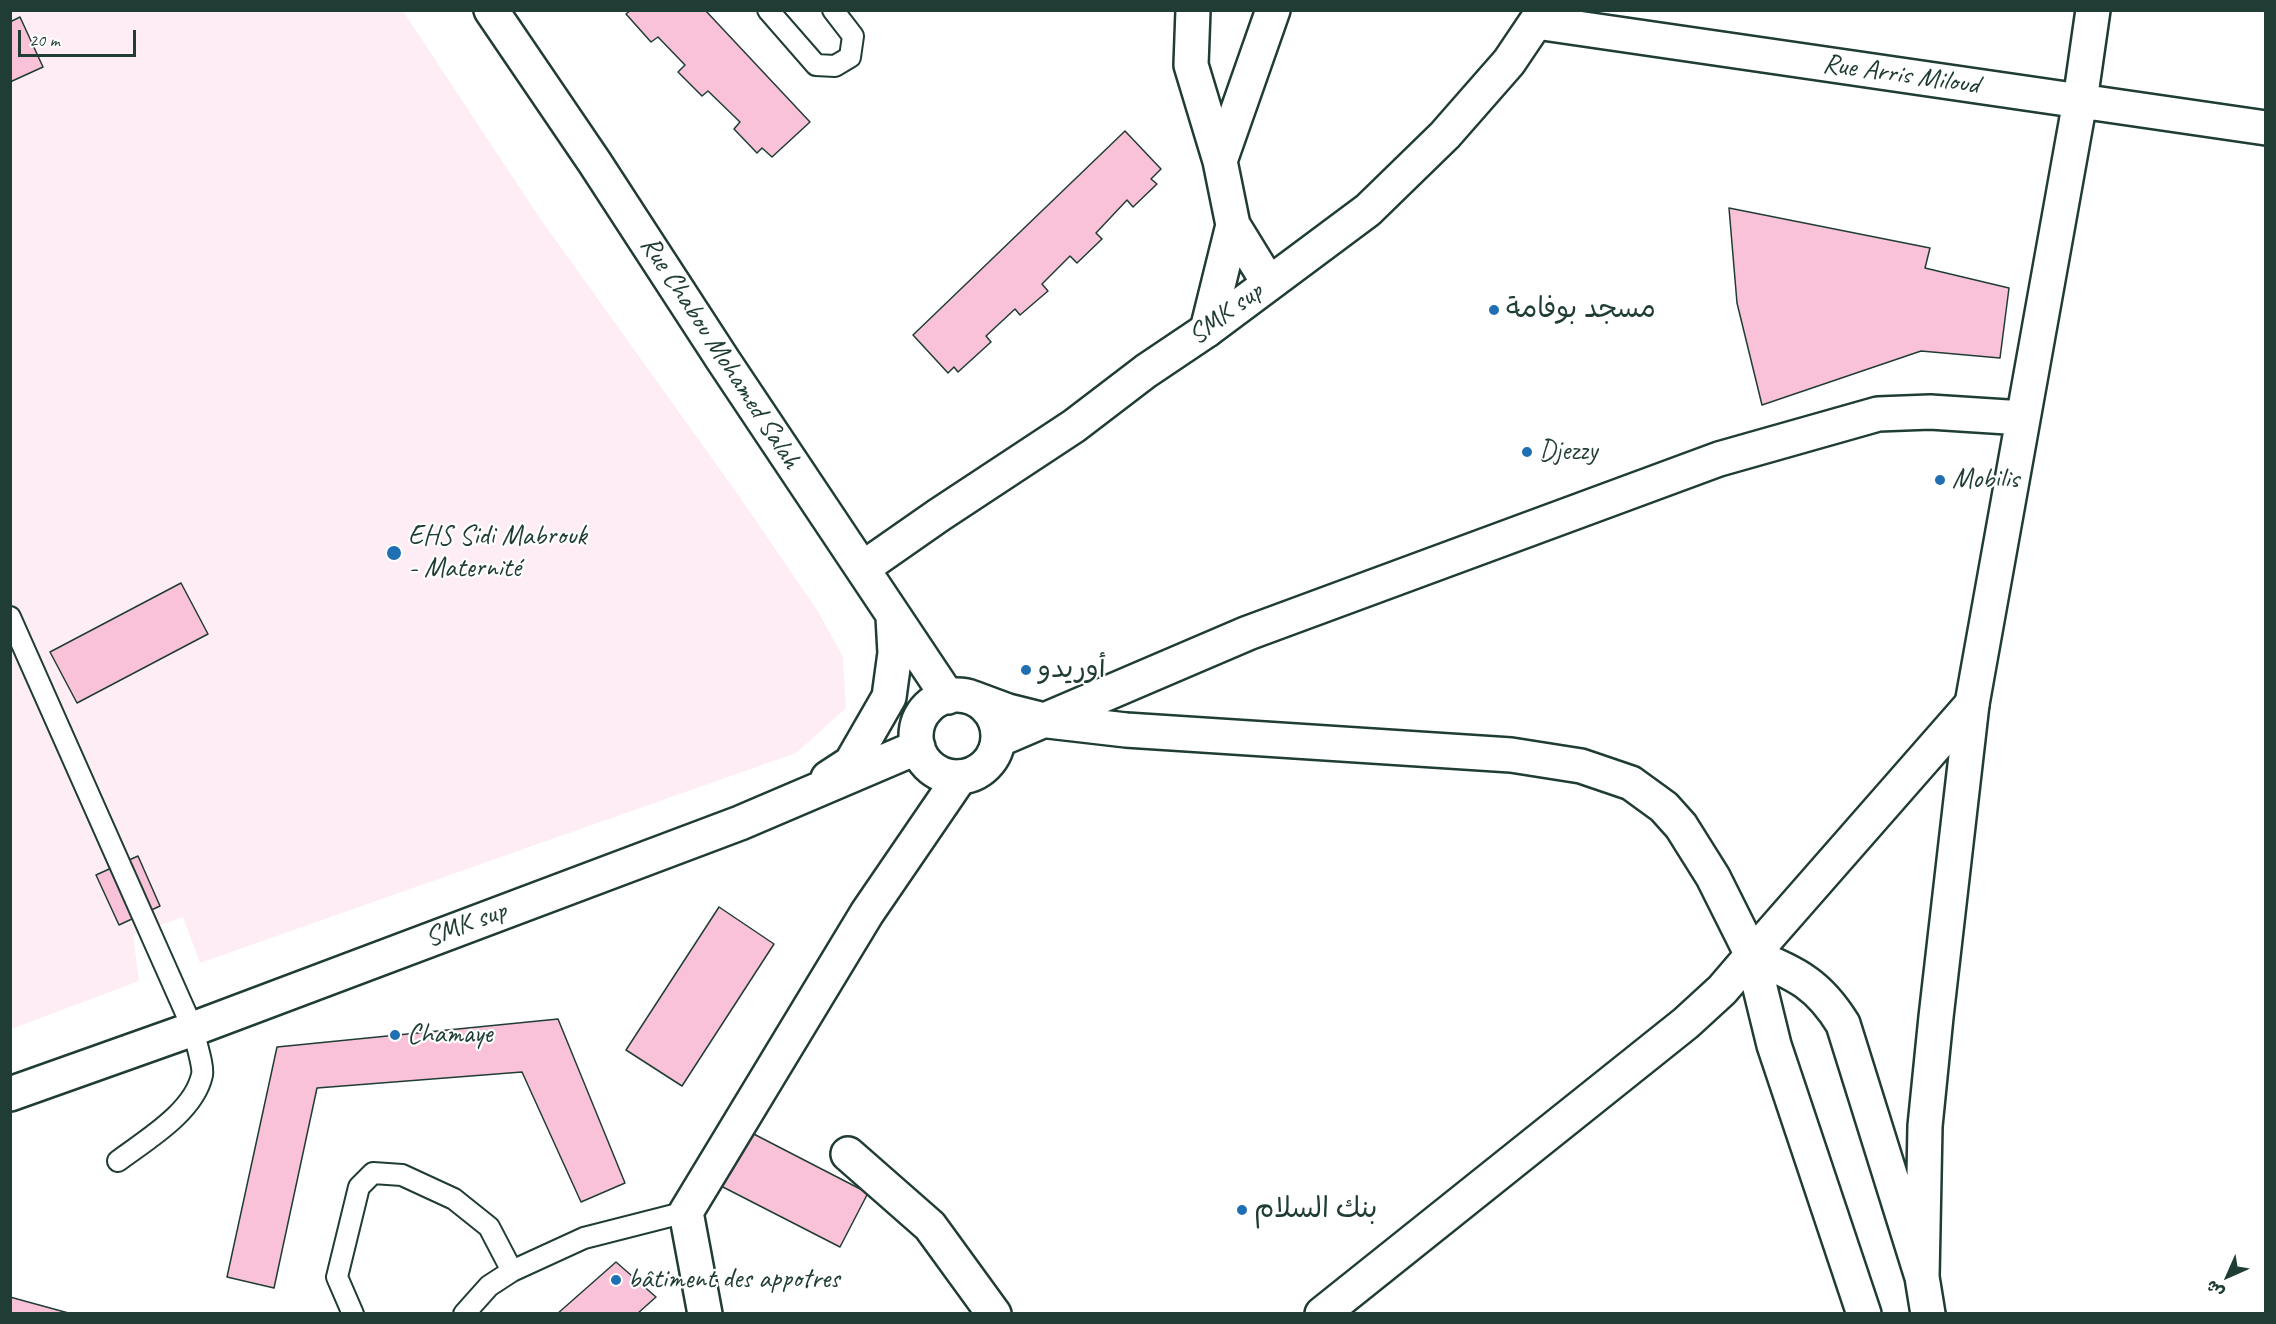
<!DOCTYPE html>
<html>
<head>
<meta charset="utf-8">
<style>
  body { margin:0 }
  #map { position:relative; width:2276px; height:1324px; overflow:hidden; background:#fff; font-family:Caveat,"Playpen Sans Arabic",sans-serif }
  canvas { display:block }
  .frame { position:absolute; inset:0; border:12px solid #1f3d34; pointer-events:none }
  .north { position:absolute; left:2198px; top:1246px; width:60px; height:60px; -webkit-text-stroke:4px #fff; paint-order:stroke; rotate:225deg; font-size:16px; font-weight:700; line-height:24px; text-align:center; color:#1f3d34 }
  .north::after { content:''; display:block; margin:auto; width:21px; height:27px; background:#1f3d34; clip-path:polygon(50% 0,100% 100%,50% 72%,0 100%) }
  .scale { position:absolute; left:18px; top:30px; width:118px; height:27px; box-sizing:border-box; border:3px solid #1f3d34; border-top:0; padding-left:8px; font-size:18px; line-height:21px; white-space:nowrap; color:#1f3d34; -webkit-text-stroke:4px #fff; paint-order:stroke }
</style>
</head>
<body>
<div id="map">
<canvas width="2276" height="1324"></canvas>
<div class="frame"></div>
<div class="north">ش</div>
<div class="scale">20 m</div>
</div>
<script>
const c = document.querySelector('canvas').getContext('2d');
c.lineJoin = 'round';
function fillPath(path, color) { c.fillStyle = color; c.fill(path, 'evenodd'); }
function strokePath(path, color, width, dash) { c.strokeStyle = color; c.lineWidth = width; c.lineCap = dash ? 'butt' : 'round'; c.setLineDash(dash || []); c.stroke(path); }
function drawText(font, color, halo, rows, align = 'center') {
  c.font = font + ' Caveat,"Playpen Sans Arabic",sans-serif'; c.lineWidth = 4.5; c.setLineDash([]); c.textBaseline = 'middle'; c.strokeStyle = halo; c.fillStyle = color; for (const [text, x, y, turn = 0] of rows) {
    c.save(); c.translate(x, y); c.rotate((+turn || 0) * Math.PI / 180); c.textAlign = isNaN(turn) ? turn : align; if (halo) c.strokeText(text, 0, 0); c.fillText(text, 0, 0); c.restore();
  }
}
fillPath(new Path2D(`
  M11 11H403L537 214 739 496 817 610 843 657 846 708 796 753 200 963 183 917 133 935 139 981 11 1029Z`), '#feedf4');
const building = new Path2D(`
  M631 10H705L810 122 772 157 762 148 757 153 734 129 740 122 708 91 702 96 678 72 685 65 658 37 651 42 626 14Z
  M20 17 43 67 10 82V22Z
  M1125 131 1161 169 1151 179 1157 184 1133 207 1127 200 1096 233 1102 239 1077 263 1070 256 1042 284 1048 291 1020 315 1015 309 986 336 991 342 958 372 954 367 948 373 913 335Z
  M1729 208 1930 248 1925 268 2009 288 2000 358 1921 351 1762 405 1737 303Z
  M181 583 208 634 77 703 50 652Z
  M138 856 160 906 119 925 96 875Z
  M719 907 774 944 682 1086 626 1050Z
  M558 1019 625 1183 581 1202 522 1072 317 1088 274 1288 227 1277 277 1047Z
  M746 1130 868 1193 840 1247 719 1185Z
  M616 1262 656 1297 637 1314H557Z
  M10 1297 72 1314H10Z`);
fillPath(building, '#fac2d9');
strokePath(building, '#1f3d34', 1.5);
const lane = new Path2D(`
  M768 10 816 65 835 66 850 57 853 36 833 10
  M10 617 193 1029C195 1040 204 1066 202 1075 194 1112 146 1140 118 1161
  M353 1314 337 1277 359 1187 373 1173 402 1175 454 1199 489 1227 512 1271
  M464 1314 489 1286 512 1271 584 1238 686 1212`);
const street = new Path2D(`
  M1193 10 1191 65 1220 161
  M1268 282 1233 225 1220 161 1273 10
  M1207 330 1233 225
  M1752 955 1972 704
  M848 1154 930 1226 994 1314
  M705 1314 686 1212 867 913 960 777`);
const secondary = new Path2D(`
  M491 10 595 163 723 360 948 697
  M1536 22 2266 128
  M863 568 939 515 1074 426 1146 371 1207 330 1368 210 1445 135 1509 62 1544 10
  M916 736a41 41 0 1 1 82 0a41 41 0 1 1-82 0Z
  M973 698 1008 711 1048 721 1126 730 1511 755 1581 766 1631 783 1664 807 1681 826 1713 877 1752 955 1774 1045 1864 1314
  M998 740 1248 633 1719 459 1878 414 1930 412 2023 418
  M828 778 851 763 889 697 895 653 893 617
  M1752 955C1795 974 1817 982 1843 1024L1922 1277 1928 1314
  M10 1094 193 1029 740 823 918 747
  M1922 1277 1925 1126 1936 1017 1972 704 2080 101 2093 10
  M1322 1314 1686 1023 1722 990 1752 955`);
strokePath(lane, '#1f3d34', 24);
strokePath(street, '#1f3d34', 38);
strokePath(secondary, '#1f3d34', 38);
strokePath(lane, '#fff', 20);
strokePath(street, '#fff', 33);
strokePath(secondary, '#fff', 33);
for (const [x, y, r, color] of [
  [1494,310,6,"#1f6fb2"],
  [1527,452,6,"#1f6fb2"],
  [1940,480,6,"#1f6fb2"],
  [394,553,8,"#1f6fb2"],
  [1026,670,6,"#1f6fb2"],
  [395,1035,6,"#1f6fb2"],
  [1242,1210,6,"#1f6fb2"],
  [616,1280,6,"#1f6fb2"]
]) { const dot = new Path2D(); dot.arc(x, y, r, 0, 2 * Math.PI); c.fillStyle = color; c.fill(dot); strokePath(dot, '#fff', 2); }
drawText('28px', '#1f3d34', '#fff', [
  ["Rue Arris Miloud",1901,75,8],
  ["SMK sup",1226,314,-37],
  ["Rue Chabou Mohamed Salah",720,353,57],
  ["SMK sup",466,925,-21]
]);
drawText('28px', '#1f3d34', '#fff', [
  ["مسجد بوفامة",1506,310],
  ["Djezzy",1539,452],
  ["Mobilis",1952,480],
  ["EHS Sidi Mabrouk",408,537],
  ["- Maternité",408,569],
  ["أوريدو",1038,670],
  ["Chamaye",407,1035],
  ["بنك السلام",1254,1210],
  ["bâtiment des appotres",628,1280]
], 'left');
</script>
</body>
</html>
